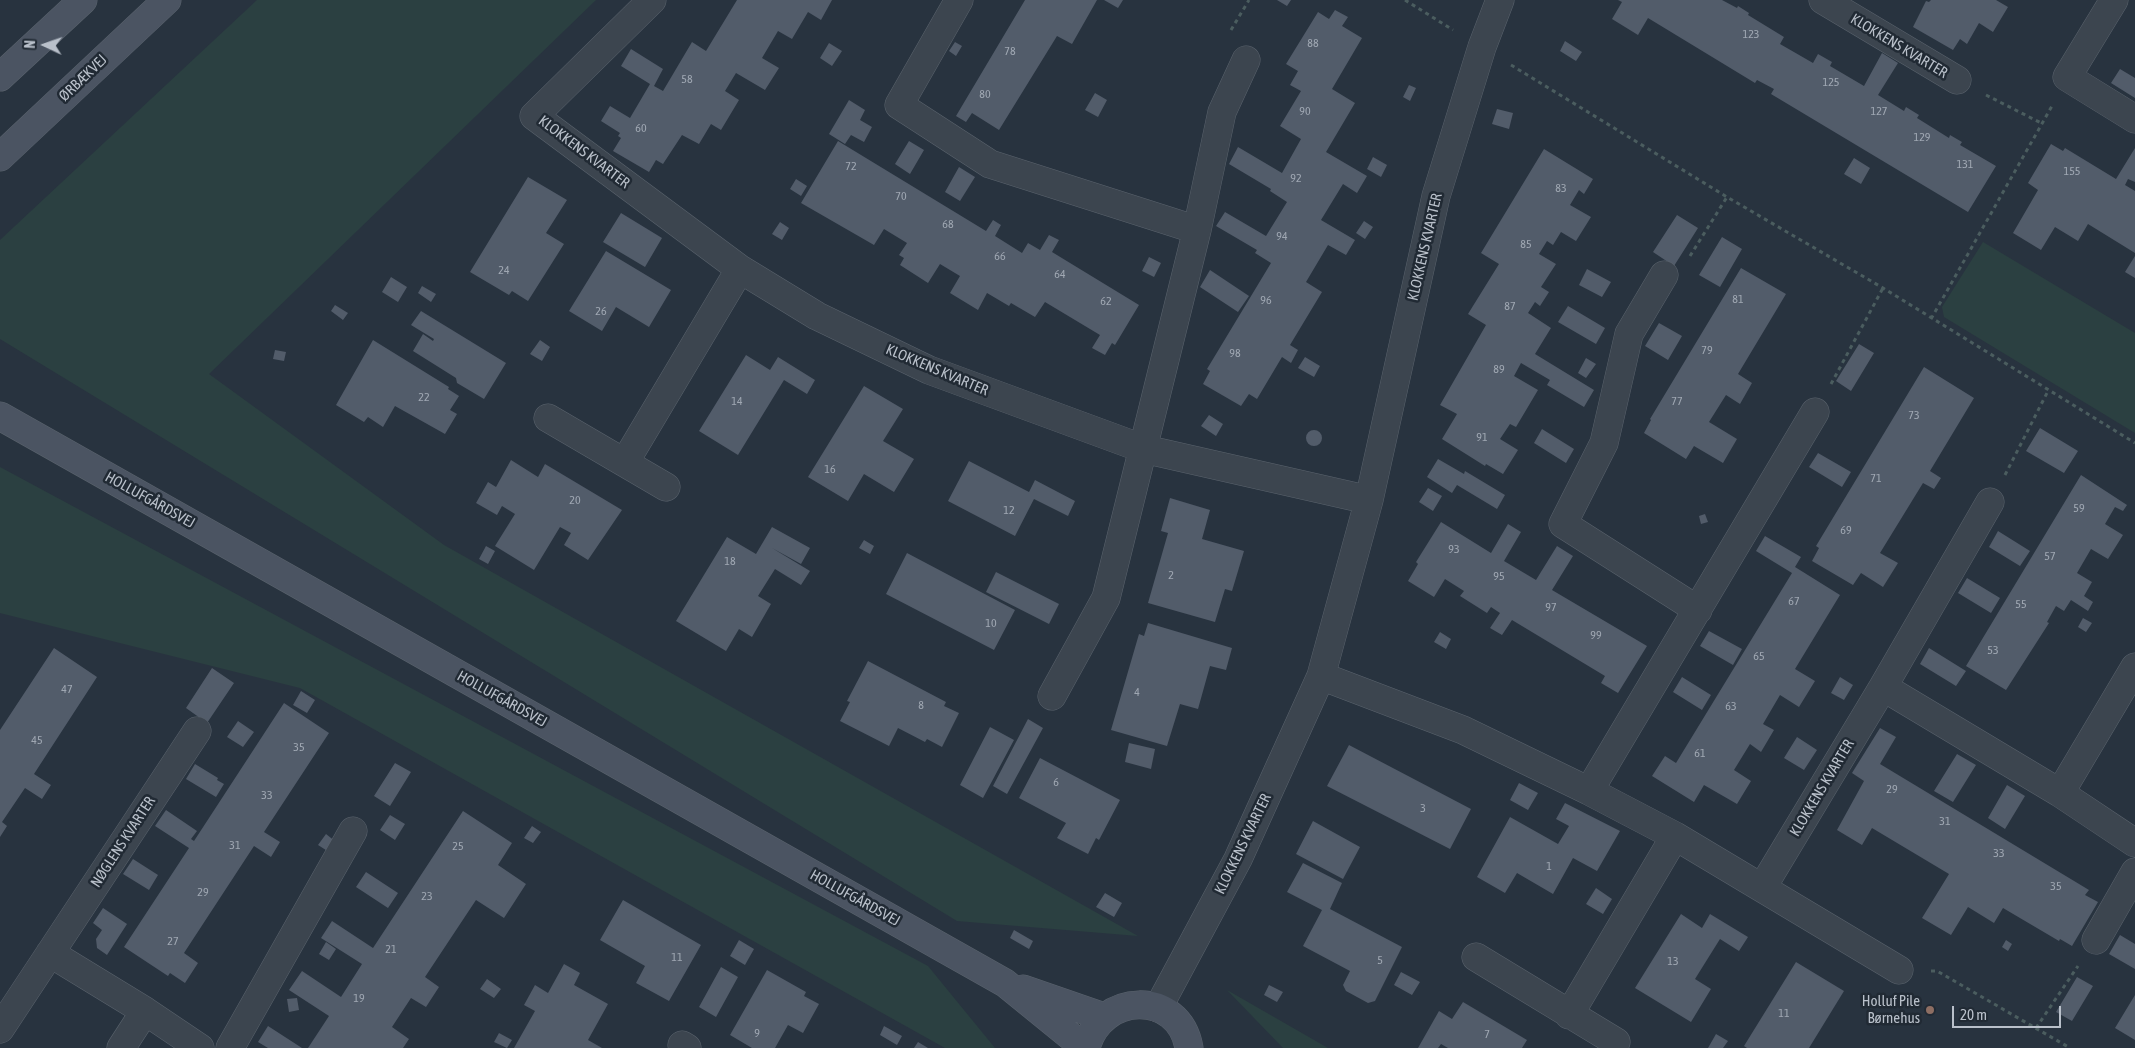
<!DOCTYPE html>
<html>
<head>
<meta charset="utf-8">
<style>
  body { margin:0 }
  #map { position:relative; width:2135px; height:1048px; overflow:hidden; background:#28333f; font-family:"Asap Condensed",sans-serif }
  canvas { display:block }
  .north { position:absolute; left:20px; top:20px; width:50px; height:50px; -webkit-text-stroke:4px #212a34; paint-order:stroke; rotate:273deg; font-size:14px; font-weight:700; line-height:20px; text-align:center; color:#b9c0ca }
  .north::after { content:''; display:block; margin:auto; width:18px; height:22px; background:#b9c0ca; clip-path:polygon(50% 0,100% 100%,50% 72%,0 100%) }
  .scale { position:absolute; left:1952px; top:1006px; width:109px; height:22px; box-sizing:border-box; border:2px solid #b9c0ca; border-top:0; padding-left:6px; font-size:15px; line-height:18px; white-space:nowrap; color:#b9c0ca; -webkit-text-stroke:4px #212a34; paint-order:stroke }
</style>
</head>
<body>
<div id="map">
<canvas width="2135" height="1048"></canvas>
<div class="north">N</div>
<div class="scale">20 m</div>
</div>
<script>
const c = document.querySelector('canvas').getContext('2d');
c.lineJoin = 'round';
function fillPath(path, color) { c.fillStyle = color; c.fill(path, 'evenodd'); }
function strokePath(path, color, width, dash) { c.strokeStyle = color; c.lineWidth = width; c.lineCap = dash ? 'butt' : 'round'; c.setLineDash(dash || []); c.stroke(path); }
function drawText(font, color, halo, rows, align = 'center') {
  c.font = font + ' "Asap Condensed",sans-serif'; c.lineWidth = 5; c.setLineDash([]); c.textBaseline = 'middle'; c.strokeStyle = halo; c.fillStyle = color; for (const [text, x, y, turn = 0] of rows) {
    c.save(); c.translate(x, y); c.rotate((+turn || 0) * Math.PI / 180); c.textAlign = isNaN(turn) ? turn : align; if (halo) c.strokeText(text, 0, 0); c.fillText(text, 0, 0); c.restore();
  }
}
fillPath(new Path2D(`
  M257 0H596L209 374 444 545 1138 936 957 921 0 339V240Z
  M1983 242 2135 333V433L1944 317 1942 307Z
  M0 467 928 966 995 1048H945L300 688 0 613Z
  M1227 990 1328 1048H1283Z`), '#2b4041');
fillPath(new Path2D(`
  M737 0H832L821 20 808 12 792 39 778 31 762 58 779 68 765 90 736 73 725 91 739 100 721 130 711 124 699 144 682 135 663 164 656 160 649 172 613 151 621 138 618 136 620 133 601 121 610 106 630 118 650 84 621 66 631 49 663 69 654 86 663 91 692 42 706 51Z
  M1025 0H1097L1072 44 1057 36 999 130 972 113 966 122 956 116Z
  M1104 0H1123L1118 8Z
  M1277 0H1291L1287 6Z
  M1618 0H1722L1737 8 1738 6 1749 13 1748 15 1784 37 1780 44 1813 63 1818 54 1832 62 1830 66 1864 86 1882 53 1898 63 1878 95 1904 111 1906 107 1919 115 1917 118 1949 138 1950 135 1962 142 1960 145 1996 166 1968 212 1771 94 1774 89 1757 80 1755 83 1648 18 1638 35 1612 19 1622 2Z
  M1931 0H1996L2008 7 1993 32 1979 23 1967 44 1960 39 1953 50 1913 27 1926 1 1929 2Z
  M1335 10 1348 17 1342 26 1362 38 1332 89 1355 103 1326 152 1367 176 1357 193 1343 184 1321 220 1355 240 1346 255 1328 245 1306 282 1322 292 1290 345 1298 350 1291 363 1282 357 1257 399 1249 394 1241 406 1203 384 1210 371 1207 369 1271 263 1255 253 1257 250 1216 226 1225 212 1266 236 1287 202 1270 191 1271 189 1229 164 1238 147 1282 173 1301 139 1280 126 1301 91 1290 85 1298 71 1286 64 1318 12 1329 19Z
  M1565 41 1582 52 1576 61 1560 51Z
  M955 42 962 46 956 56 949 51Z
  M829 43 842 51 832 66 820 58Z
  M2120 69 2135 78V98L2111 83Z
  M1409 85 1416 88 1410 101 1403 97Z
  M1095 93 1107 100 1098 117 1085 110Z
  M849 100 865 110 860 120 872 127 864 142 851 135 845 144 829 134Z
  M1497 109 1513 113 1509 129 1492 124Z
  M838 141 986 231 993 220 1001 225 995 236 1022 253 1028 243 1040 250 1049 235 1059 240 1052 252 1139 305 1115 345 1112 343 1105 355 1092 348 1100 335 1045 302 1035 317 1011 303 1009 306 987 293 978 310 950 293 960 276 940 264 928 283 900 265 904 258 899 255 907 243 884 229 874 245 801 203Z
  M909 141 924 150 910 174 895 164Z
  M2051 144 2063 151 2065 148 2116 179 2135 148V182L2128 179 2125 185 2135 191V253L2088 224 2078 241 2055 227 2041 250 2013 233 2038 190 2028 183Z
  M1544 149 1593 179 1584 194 1579 190 1570 205 1591 217 1576 241 1561 232 1553 245 1547 241 1539 254 1556 264 1541 287 1549 292 1540 306 1535 302 1528 313 1551 328 1535 354 1594 390 1584 407 1547 385 1550 380 1521 363 1514 376 1538 390 1516 427 1510 424 1500 439 1518 450 1503 474 1486 464 1485 466 1442 439 1457 414 1440 405 1486 325 1468 314 1499 264 1481 253Z
  M1373 157 1387 165 1381 177 1367 169Z
  M1854 158 1870 168 1861 184 1844 174Z
  M959 167 975 177 960 201 945 192Z
  M528 177 567 200 546 233 564 244 528 301 512 291 509 295 470 272Z
  M796 179 807 186 801 196 790 189Z
  M621 213 662 238 645 267 603 242Z
  M1677 215 1698 228 1674 266 1653 252Z
  M1364 221 1373 227 1365 239 1356 233Z
  M780 222 789 228 782 240 772 234Z
  M1722 237 1742 249 1720 287 1699 275Z
  M606 251 671 290 649 327 616 307 602 331 569 311Z
  M2135 256V278L2125 272Z
  M1149 257 1161 263 1154 277 1142 271Z
  M1741 268 1786 294 1738 374 1752 383 1740 404 1726 395 1709 422 1737 439 1723 463 1694 446 1686 459 1644 433 1651 420 1650 419Z
  M1587 269 1611 282 1602 297 1579 285Z
  M1210 270 1249 296 1238 312 1200 287Z
  M391 277 407 287 398 302 382 292Z
  M422 286 436 294 431 302 418 293Z
  M335 305 348 313 343 320 331 311Z
  M1568 306 1605 328 1596 344 1558 322Z
  M421 311 506 363 484 399 457 383 456 378 413 351 423 334 433 341 434 339 411 325Z
  M1659 323 1682 336 1668 360 1645 346Z
  M373 340 449 387 448 389 459 396 450 410 457 414 445 434 395 406 383 427 368 417 364 422 336 405Z
  M540 340 550 347 542 361 530 354Z
  M1859 344 1874 353 1851 391 1836 381Z
  M275 350 286 352 284 361 273 359Z
  M746 355 770 370 778 357 815 380 807 394 784 380 738 455 699 431Z
  M1305 357 1320 366 1314 377 1298 368Z
  M1586 358 1596 364 1586 378 1578 373Z
  M1924 367 1974 398 1930 471 1941 478 1934 489 1923 483 1880 553 1898 563 1883 587 1861 573 1853 585 1812 561 1819 548 1816 546Z
  M864 386 903 409 883 441 914 459 894 492 864 474 848 501 808 477Z
  M1209 415 1223 424 1216 436 1201 426Z
  M2040 428 2078 451 2064 473 2026 451Z
  M1542 429 1574 449 1566 463 1534 443Z
  M1306 438a8 8 0 1 1 16 0a8 8 0 1 1-16 0Z
  M1818 453 1851 472 1842 487 1809 467Z
  M1438 459 1464 474 1465 471 1505 495 1497 509 1457 485 1452 493 1427 477Z
  M511 460 538 477 545 464 622 510 588 560 564 545 571 533 560 527 534 570 495 546 515 514 502 506 497 515 476 503 488 482 496 487Z
  M969 461 1029 492 1035 480 1075 501 1068 516 1034 499 1015 536 948 501Z
  M2081 475 2127 505 2123 511 2115 507 2105 524 2123 535 2108 559 2091 549 2077 573 2092 582 2084 596 2093 602 2088 611 2071 600 2064 611 2056 606 2047 622 2049 623 2006 690 1966 666Z
  M1428 488 1442 496 1433 511 1419 502Z
  M1170 498 1210 510 1202 539 1244 551 1232 591 1225 589 1215 622 1148 603 1168 533 1161 531Z
  M1705 514 1708 522 1701 524 1699 516Z
  M1441 522 1491 553 1508 524 1521 532 1504 561 1536 580 1557 546 1573 556 1552 590 1647 646 1618 693 1601 683 1605 676 1512 620 1502 635 1490 628 1500 613 1491 607 1487 613 1460 596 1464 591 1445 579 1434 597 1408 581 1418 564 1416 562Z
  M772 527 810 548 801 564 772 548 810 571 801 585 775 569 758 596 771 604 752 637 739 629 726 651 676 621 727 537 756 554Z
  M1998 531 2030 551 2020 566 1989 547Z
  M1765 536 1801 557 1795 567 1840 595 1795 669 1815 681 1799 707 1780 695 1763 724 1774 730 1761 752 1750 744 1734 770 1751 781 1737 804 1704 785 1694 802 1652 776 1665 756 1676 763 1792 573 1756 551Z
  M864 540 874 546 870 554 859 548Z
  M486 546 495 551 488 564 479 559Z
  M907 553 1015 610 994 650 886 594Z
  M996 572 1059 604 1049 624 986 592Z
  M1967 578 2000 598 1991 613 1958 593Z
  M2083 618 2092 623 2086 632 2078 627Z
  M1148 623 1232 648 1226 670 1210 666 1198 709 1180 704 1167 746 1111 730 1139 634 1144 636Z
  M1709 631 1742 649 1733 665 1700 646Z
  M1440 632 1451 639 1446 649 1434 642Z
  M54 648 97 677 34 774 51 785 42 799 25 788 2 822 7 826 0 837V730Z
  M1929 648 1966 671 1956 686 1920 664Z
  M868 661 946 702 944 706 959 713 942 747 927 739 925 742 898 728 889 746 840 721 850 702 847 701Z
  M212 668 234 683 207 723 186 708Z
  M1682 677 1711 695 1702 710 1673 692Z
  M1840 677 1853 685 1844 700 1831 693Z
  M301 691 315 700 307 713 293 705Z
  M284 703 329 733 264 832 280 842 271 857 254 846 184 953 198 963 185 983 170 973 168 976 124 947 189 848 155 826 166 810 197 831 191 839 194 841Z
  M1028 719 1043 728 1007 794 993 786Z
  M238 721 254 732 243 747 227 737Z
  M990 727 1014 740 983 798 960 785Z
  M1880 728 1896 737 1880 764 2089 890 2085 895 2098 902 2072 946 2060 939 2059 941 2003 908 1994 923 1968 907 1951 935 1922 918 1949 874 1872 828 1862 845 1837 830 1864 781 1852 773Z
  M1797 737 1817 750 1804 770 1784 758Z
  M1129 743 1155 749 1151 769 1125 762Z
  M1349 745 1471 809 1450 849 1327 786Z
  M1957 754 1976 765 1953 802 1934 791Z
  M1040 758 1120 800 1099 840 1096 838 1088 854 1057 838 1066 823 1019 798Z
  M395 763 411 772 390 806 374 796Z
  M195 764 218 778 217 780 224 784 216 797 186 779Z
  M1519 783 1538 793 1528 810 1510 800Z
  M2007 785 2025 796 2005 829 1988 818Z
  M1565 803 1620 831 1597 871 1573 858 1553 894 1517 873 1505 893 1477 877 1510 817 1558 844 1569 826 1556 819Z
  M463 811 512 843 498 865 526 884 504 918 476 900 425 977 439 987 426 1007 411 998 392 1027 409 1039 403 1048H308L329 1016 289 990 302 971 341 997 362 964 321 938 332 921 373 948Z
  M390 815 405 824 395 840 380 830Z
  M1313 821 1360 847 1343 879 1296 854Z
  M532 826 541 832 533 843 524 838Z
  M326 834 336 842 329 852 318 845Z
  M133 859 158 875 149 890 123 874Z
  M1303 863 1342 883 1330 909 1402 947 1375 1001 1368 1003 1346 991 1343 985 1350 971 1303 946 1322 910 1287 892Z
  M366 872 398 893 388 908 356 887Z
  M1596 888 1612 899 1603 914 1586 904Z
  M1105 893 1122 903 1114 917 1096 907Z
  M623 900 701 945 669 1001 636 983 645 966 600 940Z
  M103 908 127 924 107 955 97 948 96 939 102 930 93 923Z
  M1681 914 1702 928 1710 914 1748 937 1739 951 1720 939 1695 979 1711 989 1691 1022 1635 988Z
  M1014 930 1033 941 1029 949 1010 938Z
  M2120 935 2135 944V969L2109 954Z
  M739 940 754 949 745 965 730 956Z
  M2006 940 2012 944 2008 951 2002 947Z
  M326 942 336 949 329 960 319 954Z
  M1796 962 1844 991 1809 1048H1747L1744 1046Z
  M564 964 580 973 574 985 608 1004 588 1040 602 1048H514L535 1011 524 1005 535 985 548 993Z
  M721 967 738 977 716 1017 699 1007Z
  M767 970 806 992 804 996 819 1004 803 1033 788 1025 775 1048H752L730 1035Z
  M1401 972 1420 982 1412 995 1394 985Z
  M2077 977 2093 986 2072 1021 2056 1012Z
  M487 979 501 989 494 998 480 989Z
  M1269 985 1283 992 1277 1002 1264 995Z
  M2135 995V1040L2115 1028Z
  M297 998 299 1010 289 1012 287 999Z
  M1463 1002 1527 1040 1522 1048H1448L1441 1044 1438 1048H1418L1439 1011 1452 1019Z
  M268 1026 302 1048H268L258 1042Z
  M884 1026 902 1036 897 1045 880 1035Z
  M499 1033 512 1040 507 1048 494 1042Z
  M1716 1034 1728 1041 1723 1048H1708Z
  M918 1042 928 1048H914Z`), '#525c6a');
const street = new Path2D(`
  M652 0 534 116 740 269 817 316 929 370 1144 449 1369 500
  M959 0 899 105 990 164 1197 230
  M1823 0 1957 80
  M2114 0 2067 77 2135 119
  M1664 275 1629 334 1604 443 1563 524 1698 610
  M548 418 666 487
  M625 462 740 269
  M1321 676 1463 730 1589 791 1675 836 1899 970
  M1883 687 2060 793 2135 843
  M1052 696 1106 598 1197 230 1222 112 1246 60
  M1589 791 1815 412
  M2060 793 2135 667
  M1762 888 1883 687 1990 502
  M2096 940 2135 872
  M50 953 145 1011 200 1048
  M1476 957 1616 1042
  M1158 1008 1238 859 1321 676 1369 500 1436 196 1482 47 1500 0
  M1569 1015 1675 836
  M0 1029 197 731
  M682 1045 687 1048
  M121 1048 145 1011
  M230 1048 353 831`);
const secondary = new Path2D(`
  M0 77 83 0
  M0 157 167 0
  M0 416 1005 983 1085 1048
  M1023 989 1104 1017
  M1086 1048C1100 992 1179 989 1189 1048`);
strokePath(street, '#5a636d', 29);
strokePath(secondary, '#5a636d', 29);
strokePath(new Path2D(`
  M1405 0 1453 30
  M1231 30 1249 0
  M1511 65 1727 197 1883 288 2135 443
  M1986 95 2043 124
  M1690 256 1727 197
  M1931 319 2052 106
  M1831 384 1883 288
  M2005 475 2048 391
  M1931 971H1937L2070 1048
  M2036 1028 2078 966`), '#4b5d5f', 3, [4, 4]);
strokePath(street, '#3c454f', 28);
strokePath(secondary, '#4b5462', 28);
for (const [x, y, r, color] of [
  [1930,1010,5,"#8d6e63"]
]) { const dot = new Path2D(); dot.arc(x, y, r, 0, 2 * Math.PI); c.fillStyle = color; c.fill(dot); strokePath(dot, '#212a34', 2); }
drawText('12px', '#9fa7b2', null, [
  ["123",1751,34],
  ["88",1313,43],
  ["78",1010,51],
  ["58",687,79],
  ["125",1831,82],
  ["80",985,94],
  ["90",1305,111],
  ["127",1879,111],
  ["60",641,128],
  ["129",1922,137],
  ["131",1965,164],
  ["72",851,166],
  ["155",2072,171],
  ["92",1296,178],
  ["83",1561,188],
  ["70",901,196],
  ["68",948,224],
  ["94",1282,236],
  ["85",1526,244],
  ["66",1000,256],
  ["24",504,270],
  ["64",1060,274],
  ["81",1738,299],
  ["96",1266,300],
  ["62",1106,301],
  ["87",1510,306],
  ["26",601,311],
  ["79",1707,350],
  ["98",1235,353],
  ["89",1499,369],
  ["22",424,397],
  ["14",737,401],
  ["77",1677,401],
  ["73",1914,415],
  ["91",1482,437],
  ["16",830,469],
  ["71",1876,478],
  ["20",575,500],
  ["59",2079,508],
  ["12",1009,510],
  ["69",1846,530],
  ["93",1454,549],
  ["57",2050,556],
  ["18",730,561],
  ["2",1171,575],
  ["95",1499,576],
  ["67",1794,601],
  ["55",2021,604],
  ["97",1551,607],
  ["10",991,623],
  ["99",1596,635],
  ["53",1993,650],
  ["65",1759,656],
  ["47",67,689],
  ["4",1137,692],
  ["8",921,705],
  ["63",1731,706],
  ["45",37,740],
  ["35",299,747],
  ["61",1700,753],
  ["6",1056,782],
  ["29",1892,789],
  ["33",267,795],
  ["3",1423,808],
  ["31",1945,821],
  ["31",235,845],
  ["25",458,846],
  ["33",1999,853],
  ["1",1549,866],
  ["35",2056,886],
  ["29",203,892],
  ["23",427,896],
  ["27",173,941],
  ["21",391,949],
  ["11",677,957],
  ["5",1380,960],
  ["13",1673,961],
  ["19",359,998],
  ["11",1784,1013],
  ["9",757,1033],
  ["7",1487,1034]
]);
drawText('15px', '#b9c0ca', '#212a34', [
  ["KLOKKENS KVARTER",1899,46,31],
  ["ØRBÆKVEJ",83,78,-44],
  ["KLOKKENS KVARTER",584,152,37],
  ["KLOKKENS KVARTER",1425,247,-77],
  ["KLOKKENS KVARTER",937,370,23],
  ["HOLLUFGÅRDSVEJ",150,500,29],
  ["HOLLUFGÅRDSVEJ",502,699,29],
  ["KLOKKENS KVARTER",1822,788,-59],
  ["NØGLENS KVARTER",123,842,-57],
  ["KLOKKENS KVARTER",1243,844,-64],
  ["HOLLUFGÅRDSVEJ",855,898,29]
]);
drawText('15px', '#b9c0ca', '#212a34', [
  ["Holluf Pile",1920,1001],
  ["Børnehus",1920,1018]
], 'right');
</script>
</body>
</html>
